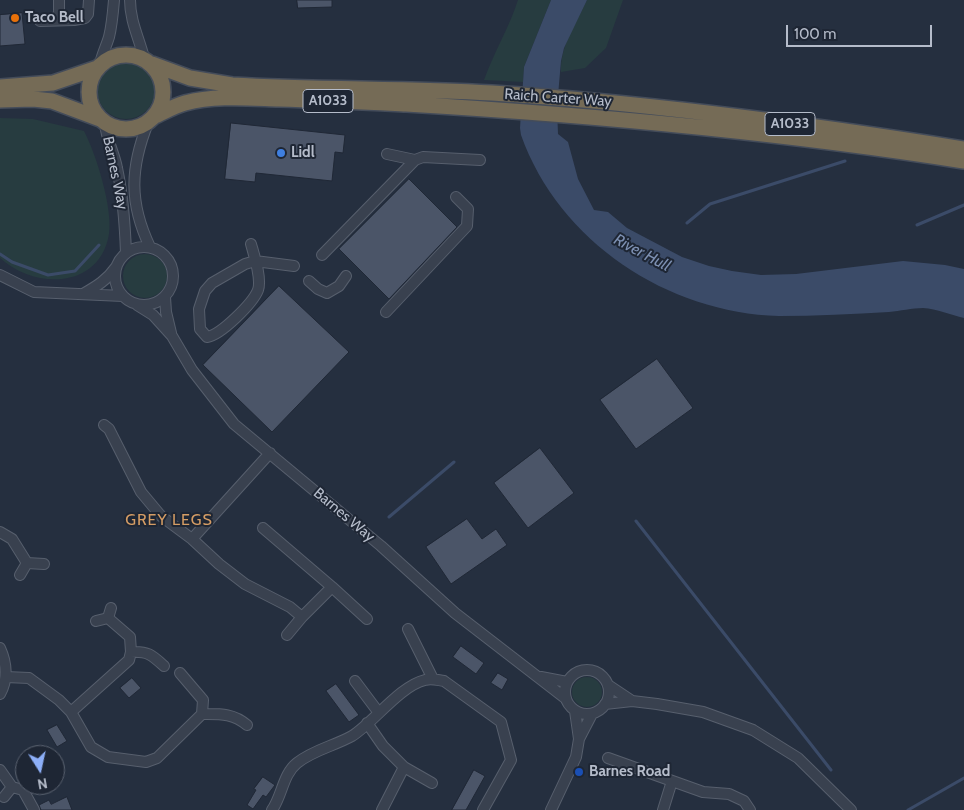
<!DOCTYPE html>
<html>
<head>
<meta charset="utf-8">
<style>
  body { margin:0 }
  #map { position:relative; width:964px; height:810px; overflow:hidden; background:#252f3f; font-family:Cabin,sans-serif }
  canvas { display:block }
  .north { position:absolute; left:15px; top:745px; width:50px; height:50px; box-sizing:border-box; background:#1e2634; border:1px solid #5a6270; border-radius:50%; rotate:170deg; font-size:14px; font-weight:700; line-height:20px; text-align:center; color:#b5bcca }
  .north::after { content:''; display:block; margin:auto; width:18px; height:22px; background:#8daff8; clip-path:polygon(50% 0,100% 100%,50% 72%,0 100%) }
  .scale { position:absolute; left:786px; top:25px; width:146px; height:22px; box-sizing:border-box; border:2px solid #b5bcca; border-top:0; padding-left:6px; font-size:15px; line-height:18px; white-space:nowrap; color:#b5bcca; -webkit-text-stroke:4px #1e2634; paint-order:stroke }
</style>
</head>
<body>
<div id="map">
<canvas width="964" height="810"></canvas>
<div class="north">N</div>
<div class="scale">100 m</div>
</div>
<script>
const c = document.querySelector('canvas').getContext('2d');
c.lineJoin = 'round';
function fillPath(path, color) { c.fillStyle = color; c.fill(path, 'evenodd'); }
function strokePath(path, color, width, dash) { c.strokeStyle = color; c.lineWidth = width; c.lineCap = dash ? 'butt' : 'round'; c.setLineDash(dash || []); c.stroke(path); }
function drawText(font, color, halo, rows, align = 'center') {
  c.font = font + ' Cabin,sans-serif'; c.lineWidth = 4; c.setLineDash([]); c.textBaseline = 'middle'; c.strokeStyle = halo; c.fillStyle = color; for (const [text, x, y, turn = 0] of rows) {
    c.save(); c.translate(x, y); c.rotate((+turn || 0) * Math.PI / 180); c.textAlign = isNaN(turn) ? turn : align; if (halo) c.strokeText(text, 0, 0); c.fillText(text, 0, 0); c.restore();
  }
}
fillPath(new Path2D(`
  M518 0H551L524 67 523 82 484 80C494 52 509 28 518 0Z
  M587 0H623L606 48 585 68 561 72C560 46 576 23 587 0Z
  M97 90a29 29 0 1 1 58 0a29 29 0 1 1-58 0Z
  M0 118 33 119 84 131C96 154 113 208 109 234 100 289 35 290 0 258Z
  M123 276a22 22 0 1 1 44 0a22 22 0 1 1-44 0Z
  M572 692a15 15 0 1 1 30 0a15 15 0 1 1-30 0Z`), '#273c40');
fillPath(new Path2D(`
  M551 0H587L564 48 561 61 557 107 558 134 568 142 578 179 594 210 608 212 627 228 682 257 709 266 732 271 761 275 796 274 903 261 945 265 964 269V318C951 315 937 309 923 308 912 308 900 311 889 312 853 314 816 316 779 316 668 313 559 242 521 135L520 128 524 67Z`), '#3b4b68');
strokePath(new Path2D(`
  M687 223 710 204 845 161
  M917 225 964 205
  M0 254 12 262 48 275 75 271 99 245
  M389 517 454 462
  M636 521 831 770
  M908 810 964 778`), '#3b4b68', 3);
const building = new Path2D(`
  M297 0H332V7L298 8Z
  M22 13 25 44 0 46V15Z
  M231 123 345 135 343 153 335 152 332 181 256 173 255 182 225 179Z
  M409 179 457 227 389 299 339 249Z
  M279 286 349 352 272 432 203 365Z
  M657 359 693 408 636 449 600 400Z
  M540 448 574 493 528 528 494 483Z
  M467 519 482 539 496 529 507 545 451 584 426 547Z
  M461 646 484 663 476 674 453 657Z
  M498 673 508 679 502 690 491 683Z
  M132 678 141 688 129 698 120 688Z
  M336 684 359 715 349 722 326 691Z
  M57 725 67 741 57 747 47 730Z
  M474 770 485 776 466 810H452Z
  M263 777 275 785 266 797 263 795 253 809 247 805 256 790 254 789Z
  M67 797 72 810H41L39 805 49 800 51 804Z`);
fillPath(building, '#4b5568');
strokePath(building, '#202836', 1);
const minor = new Path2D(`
  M130 0C130 21 139 38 144 58
  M55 20 59 13V0
  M40 21 74 20 85 18 88 14 89 0
  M100 64C102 54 106 47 109 37 112 25 113 12 114 0
  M105 123C106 139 114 152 117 168 123 196 125 225 126 253
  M148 123C130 168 129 203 150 247
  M387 154 415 160
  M251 244C254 255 262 279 258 290 253 303 221 335 207 337L200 329 199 309 205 291 212 283 245 264 255 261 294 266
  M115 276a29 29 0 1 1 58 0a29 29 0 1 1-58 0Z
  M322 255 415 160 423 157 480 160
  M0 275 34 292 123 296
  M309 281 318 289 327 293 339 286 346 276
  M83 294C97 286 107 280 116 267
  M165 297 166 312 171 333
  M137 305 153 315 172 336 192 370 234 424 381 546 455 613 565 698
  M386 312 467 226 468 209 456 197
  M104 425 109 429 141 492 161 516 192 539 219 564 245 584 290 607 302 617
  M263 528 332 587 302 617 287 635
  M0 532 12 539 27 563
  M192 539 270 453
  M20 575 27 563 44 564
  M332 587 367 619
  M96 621 108 618 111 608
  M408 629 433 679
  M0 648C7 663 8 680 0 694
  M131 652C148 651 152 655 164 666
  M565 692a22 22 0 1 1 44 0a22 22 0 1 1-44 0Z
  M180 673 203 700 202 714C220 714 233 713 247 725
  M6 677 29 678 59 700 71 712 91 747 108 757 146 762 157 758 202 714
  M541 677 567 682
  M355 681 379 713
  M608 685 632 701
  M605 704 632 701 657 704 703 712 753 730 798 758 851 810
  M575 711 579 739
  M71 712 129 660 131 652 130 637 108 618
  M367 723 383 746 404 767 382 810
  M608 758 703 792 729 794 744 801 750 810
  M404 767 432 783
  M0 770 12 787
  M4 797 12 787 23 790 34 810
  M272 810C282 796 283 774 297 763 313 750 334 746 352 736 374 722 400 686 425 680 431 678 437 680 444 681L501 722 511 760 483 810
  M551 810 576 757 579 739 592 714
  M663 810 672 781`);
const highway = new Path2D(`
  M89 92a37 37 0 1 1 74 0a37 37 0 1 1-74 0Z
  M152 64 190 78 232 85C318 90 405 88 492 93 650 103 808 124 964 149
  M0 87 53 83 97 68
  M0 100 33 99 52 101 100 119
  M155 116C164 112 174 106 185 103 215 95 248 98 279 99 321 100 363 102 406 104 593 115 779 132 964 161`);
strokePath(minor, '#575f6d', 12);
strokePath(highway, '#444c5a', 18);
strokePath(minor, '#39414f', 10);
strokePath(highway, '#756b56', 15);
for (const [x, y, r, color] of [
  [15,18,5,"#e8710a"],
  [281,153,5,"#3f7fe0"],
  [579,772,5,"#1a4fb4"]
]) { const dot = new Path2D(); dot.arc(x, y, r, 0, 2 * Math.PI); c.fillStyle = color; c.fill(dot); strokePath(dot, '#1e2634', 2); }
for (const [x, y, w] of [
  [328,101,50],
  [790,124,50]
]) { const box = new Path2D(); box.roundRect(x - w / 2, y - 11.5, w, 23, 4); c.fillStyle = '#1e2634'; c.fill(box); strokePath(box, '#b5bcca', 1); }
drawText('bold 14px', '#b5bcca', null, [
  ["A1033",328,101],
  ["A1033",790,124]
]);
drawText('bold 15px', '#b5bcca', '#1e2634', [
  ["Taco Bell",25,18],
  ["Lidl",291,153],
  ["Barnes Road",589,772]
], 'left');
drawText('15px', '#b5bcca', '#1e2634', [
  ["Raich Carter Way",558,98,4],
  ["Barnes Way",115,173,78],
  ["Barnes Way",344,515,40]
]);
drawText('italic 16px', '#7d90b2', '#1e2634', [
  ["River Hull",642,253,28]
]);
c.letterSpacing = '1px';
drawText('16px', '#d59d65', '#1e2634', [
  ["GREY LEGS",169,520]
]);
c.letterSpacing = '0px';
</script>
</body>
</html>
